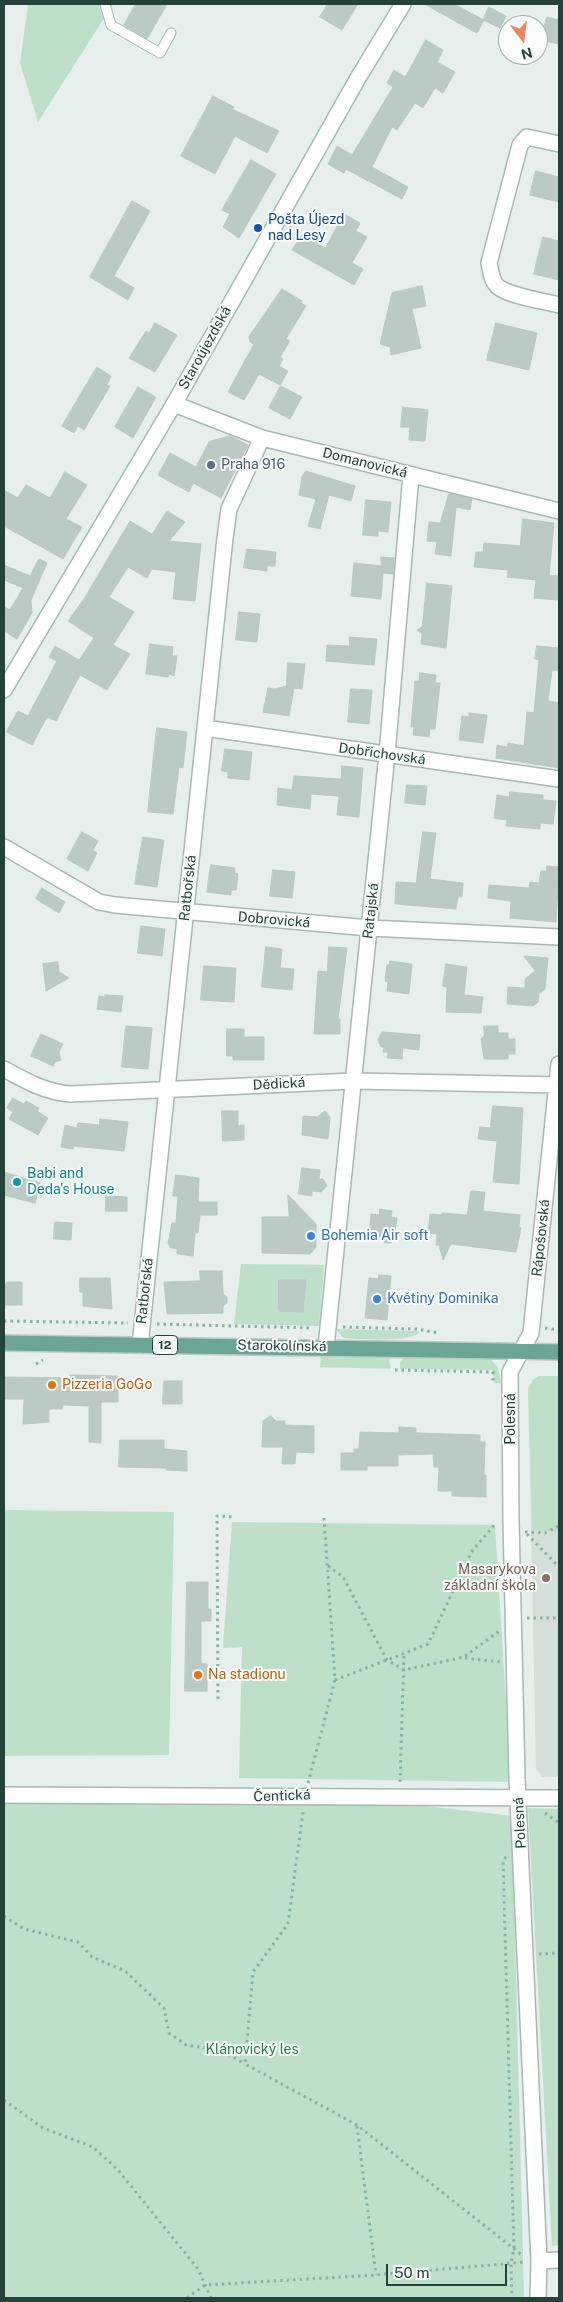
<!DOCTYPE html>
<html>
<head>
<meta charset="utf-8">
<style>
  body { margin:0 }
  #map { position:relative; width:563px; height:2302px; overflow:hidden; background:#e6efeb; font-family:"Public Sans",sans-serif }
  canvas { display:block }
  .frame { position:absolute; inset:0; border:5px solid #24423a; pointer-events:none }
  .north { position:absolute; left:498px; top:15px; width:50px; height:50px; box-sizing:border-box; background:#f7fbf9; border:1px solid #a3b1ad; border-radius:50%; rotate:165deg; font-size:14px; font-weight:700; line-height:20px; text-align:center; color:#24423a }
  .north::after { content:''; display:block; margin:auto; width:18px; height:22px; background:#f4845f; clip-path:polygon(50% 0,100% 100%,50% 72%,0 100%) }
  .scale { position:absolute; left:386px; top:2264px; width:121px; height:22px; box-sizing:border-box; border:2px solid #24423a; border-top:0; padding-left:6px; font-size:15px; line-height:18px; white-space:nowrap; color:#24423a; -webkit-text-stroke:4px #f7fbf9; paint-order:stroke }
</style>
</head>
<body>
<div id="map">
<canvas width="563" height="2302"></canvas>
<div class="frame"></div>
<div class="north">N</div>
<div class="scale">50 m</div>
</div>
<script>
const c = document.querySelector('canvas').getContext('2d');
c.lineJoin = 'round';
function fillPath(path, color) { c.fillStyle = color; c.fill(path, 'evenodd'); }
function strokePath(path, color, width, dash) { c.strokeStyle = color; c.lineWidth = width; c.lineCap = dash ? 'butt' : 'round'; c.setLineDash(dash || []); c.stroke(path); }
function drawText(font, color, halo, rows, align = 'center') {
  c.font = font + ' "Public Sans",sans-serif'; c.lineWidth = 4; c.setLineDash([]); c.textBaseline = 'middle'; c.strokeStyle = halo; c.fillStyle = color; for (const [text, x, y, turn = 0] of rows) {
    c.save(); c.translate(x, y); c.rotate((+turn || 0) * Math.PI / 180); c.textAlign = isNaN(turn) ? turn : align; if (halo) c.strokeText(text, 0, 0); c.fillText(text, 0, 0); c.restore();
  }
}
fillPath(new Path2D(`
  M539 1376H559V1777H542L536 1769 528 1389 533 1380Z`), '#d4dfda');
fillPath(new Path2D(`
  M28 4H113L38 122 20 63Z
  M241 1264 324 1265 319 1326 234 1324Z
  M336 1329 418 1331 419 1332C413 1343 357 1339 343 1338Z
  M321 1356 389 1357 391 1369 320 1367Z
  M404 1358 491 1359 498 1368 501 1383H494L493 1370 400 1369V1363Z
  M539 1376H559V1532L533 1530 528 1389 533 1380Z
  M4 1510 174 1512 169 1755 4 1756Z
  M232 1522 495 1525 511 1782 239 1778 242 1647 223 1648Z
  M4 1801 392 1802 512 1816 524 2298H4Z
  M528 1808 559 1809V2245L552 2246Z`), '#bfe0c8');
const building = new Path2D(`
  M136 4H167L147 39 124 25Z
  M328 4H358L342 30 320 17Z
  M425 4H454L484 20 477 33Z
  M489 7 506 16 500 28 483 20Z
  M547 17 559 20V44L541 40Z
  M426 40 443 50 437 62 455 72 443 93 435 88 423 108 415 103 397 130 392 127 372 167 408 187 402 199 346 169 344 173 328 164 337 146 352 155 393 87 387 83 394 70 405 77Z
  M213 96 234 107 232 109 279 131 267 153 235 136 215 174 181 156Z
  M251 160 276 174 239 238 223 227 230 214 222 210Z
  M536 171 559 177V202L530 195Z
  M132 201 150 211 114 276 134 288 128 300 90 277Z
  M344 214 360 223 356 231 367 237 352 263 363 269 354 285 292 250 302 235 325 248Z
  M543 237 559 241V280L534 274Z
  M422 286 426 306 412 309 421 348 391 355 390 347 380 344 392 293Z
  M282 289 302 301 301 303 306 306 286 339 290 341 280 357 283 359 279 366 288 371 280 385 259 374 244 400 228 392 254 344 250 342 249 337Z
  M155 323 177 335 155 372 129 358 146 331 149 333Z
  M496 323 537 333 529 370 487 360Z
  M97 367 111 376 107 385 110 386 84 430 78 426 74 433 62 426Z
  M281 386 302 397 290 419 269 408Z
  M138 387 156 397 133 438 115 427Z
  M403 407 428 410 425 441 409 440 410 427H401Z
  M230 436 248 445 221 498 193 483 189 492 158 475 170 453 196 467 209 442Z
  M306 471 355 486 351 501 329 495 320 529 308 526 316 499 299 495 302 477Z
  M65 472 87 485 66 519 82 527 63 559 4 526V490L18 498 26 485 50 498Z
  M449 494 472 499 470 510 456 507 451 556 435 554 437 542 427 541 429 522 440 523Z
  M366 500 391 502 388 532 378 531V536L363 535Z
  M167 511 185 522 169 541 201 544 195 601 173 599 176 572 152 569 147 578 128 567 109 597 134 612 113 645 130 654 107 690 80 675 56 721 47 717 32 745 6 732 18 711 28 716 57 661 49 657 55 646 79 660 94 638 68 621 84 599 130 521 152 534Z
  M523 519 554 523 549 575 559 576V600L534 598 536 580 507 577 508 570 474 567 476 552H483L484 543 520 546Z
  M247 549 276 552 275 566H267V571L244 568Z
  M381 557 394 558 393 574 383 573 381 599 351 596 354 563 381 566Z
  M39 559 47 563 31 600 32 613 17 639 4 631V607L10 610 23 588 4 580V565L30 576Z
  M427 583 452 586 446 648 421 644 422 634 417 630 422 627Z
  M239 612 260 614 257 642 236 640Z
  M350 637 377 639 374 665 326 661 327 645 349 646Z
  M150 644 173 647 172 656H177L174 676 169 674 168 677 146 674Z
  M537 646 559 648V671L552 670 548 701 559 703V768L496 758 497 745 507 747 508 743 524 746 527 712 534 713 539 660 535 659Z
  M288 663 305 664 302 689 294 688 289 716 263 712 268 688 275 689 286 686Z
  M420 673 436 675 435 683H440L435 729H430L429 737 413 735 414 727H411L415 681H419Z
  M351 689 372 690 369 724 348 722Z
  M469 713 487 715 483 743 459 740 462 716 469 717Z
  M157 728 187 732 183 768 179 767 173 814 148 812Z
  M225 749 252 752 249 780 228 778V772L222 771Z
  M342 766 363 768 359 817 337 815 339 796 311 794 310 809 277 805 278 788 292 790 294 776 341 779Z
  M407 785 427 786 425 805 405 803Z
  M510 792 543 795V800L556 801 553 824 540 823V829L506 826 507 820 494 818 497 795 509 797Z
  M82 832 98 841 93 850 97 853 88 871 67 859Z
  M423 832 436 833 430 879 463 883 462 897H458L456 909 395 904 396 882 416 883Z
  M143 837 164 840 157 887 135 884Z
  M211 865 235 868 234 873 238 874 236 890H231V895L207 892Z
  M547 866 559 867 556 922 510 918 511 901 488 898 489 885 529 888 530 882 539 883 541 871H546Z
  M273 870 295 872 292 898 270 896Z
  M42 888 65 902 59 913 36 899Z
  M141 926 165 929 162 956 138 953Z
  M266 947 282 949 280 968 294 969 292 990 262 987Z
  M329 947 347 948 338 1019H340V1034H314L318 971 327 972Z
  M524 956 548 958 545 989 539 994 538 1002 533 1006 507 1004 508 987 525 988V979L535 971Z
  M390 961 412 964 409 994 387 991 388 982 385 981 387 965H389Z
  M58 962 59 972 69 978 46 991 43 964Z
  M446 964 467 967 464 995 483 997 481 1013 446 1012 447 987 443 986Z
  M204 966 236 968 234 1002 201 1000Z
  M105 995 123 996 121 1012 97 1009 99 996 105 997Z
  M126 1026 152 1028 148 1069 122 1067Z
  M484 1026H498V1033H508V1039H515V1054H508V1059H484L481 1039 484 1036Z
  M227 1029H244V1037H264V1060H233V1056H227Z
  M382 1032 420 1035 419 1050 403 1048 402 1059 387 1058 388 1052H383L384 1047H381L378 1040Z
  M41 1034 63 1044 59 1052 61 1060 55 1062 53 1066 31 1056Z
  M13 1098 24 1104 26 1101 39 1108 37 1111 48 1118 38 1135 9 1119 13 1112 7 1108Z
  M493 1106 523 1108 519 1184 493 1182 497 1141 478 1139 480 1127 490 1128Z
  M222 1111H238V1126L244 1125V1140L223 1141Z
  M325 1111 330 1117 328 1139 302 1135 303 1116 317 1117Z
  M100 1119 128 1122 124 1151 74 1146 73 1149 61 1147 65 1125 77 1128 78 1123 99 1125Z
  M302 1168 320 1170 319 1179H323L327 1186 321 1192 312 1191V1196L299 1194Z
  M4 1172 40 1183 35 1203 4 1195Z
  M176 1175 199 1178 198 1202H217V1215H200L198 1233H195L193 1256 177 1254V1249L171 1248 168 1243 172 1223H176L178 1196H173Z
  M471 1191 485 1192 483 1211 520 1215 519 1227 521 1228 516 1252 451 1244 443 1260 439 1245H436L437 1234 428 1233 430 1214 442 1215V1213L467 1215Z
  M288 1195 316 1224V1247L310 1254 262 1253V1217H289Z
  M106 1196 127 1197V1211H106Z
  M380 1209 392 1211 391 1217 397 1218 394 1240 390 1243H385L382 1237 369 1236 371 1214 379 1215Z
  M55 1222 72 1223 71 1240 54 1239Z
  M200 1271H222L223 1293 227 1297V1303L223 1306V1313L167 1314 164 1282 200 1281Z
  M379 1275 391 1276 387 1320 365 1318 369 1278 378 1279Z
  M80 1278H110L112 1309 83 1306V1292H80Z
  M279 1280H306L303 1312 279 1311Z
  M7 1282H22V1305H4V1284H7Z
  M70 1375 118 1376V1402H101V1443L89 1442V1406L62 1405V1409H49V1422L23 1424 24 1399H4V1377L70 1378Z
  M164 1381H182V1404H163Z
  M271 1416 276 1421H285V1425L314 1426V1453L296 1452 295 1464H282L283 1447H262L263 1421Z
  M399 1427 416 1428V1433L480 1435V1442H485L484 1475H486V1497L452 1496V1491H438L439 1467H434L433 1454 398 1455V1466H367V1470H341V1453H354V1449H359L360 1432 399 1433Z
  M120 1440H164V1449L187 1451V1471L166 1470V1468L119 1467Z
  M187 1582H208V1609H211V1621H201V1663L207 1664V1691H185Z`);
fillPath(building, '#bbcac4');
strokePath(building, '#b8c9c2', 1);
const lane = new Path2D(`
  M105 4 111 25 160 53 171 33`);
const street = new Path2D(`
  M559 144 527 137 520 145 489 263C491 271 491 280 497 286 508 296 544 301 559 305
  M174 404 262 438 559 511
  M205 728 559 779
  M4 847 99 902 115 905 369 928 559 937
  M4 1069C26 1081 45 1092 70 1094L353 1081 559 1085
  M140 1345 225 538 229 509 262 438
  M326 1347 387 754 411 475
  M4 1795 559 1798
  M539 2261 559 2260
  M538 2298 539 2261 517 1778 511 1521 510 1372 531 1333 559 1064`);
const secondary = new Path2D(`
  M4 690 174 404 358 78 403 4`);
const primary = new Path2D(`
  M4 1343 559 1352`);
strokePath(lane, '#a8b8b2', 11);
strokePath(street, '#a8b8b2', 18);
strokePath(secondary, '#a4bbb3', 18);
strokePath(primary, '#c2cac8', 18);
strokePath(new Path2D(`
  M4 1321 128 1323
  M157 1324 313 1328
  M343 1327 416 1329 439 1333
  M545 1328 559 1330
  M36 1364 43 1360
  M395 1370 493 1372V1382
  M525 1532 545 1533 559 1526
  M527 1534 559 1567
  M328 1566 343 1577 387 1660 404 1670 464 1657 499 1631
  M527 1618H559
  M465 1658 501 1662
  M335 1680 428 1644 472 1551 496 1523
  M218 1699 217 1516 234 1517
  M400 1782 404 1654
  M308 1783 335 1680 324 1518
  M303 1812 288 1924 253 1972 245 2064 357 2125 523 2256
  M545 1813 559 1823
  M506 1857 503 1860 514 2249 511 2263 512 2298
  M4 1916 24 1929 78 1942 92 1957 125 1971 164 2008 169 2033 186 2045 221 2050 245 2064
  M539 1954 559 1953
  M4 2100 43 2128 93 2147 118 2170 198 2269 211 2298
  M357 2126 376 2275
  M187 2298 205 2285 376 2275 526 2262`), '#86b3a5', 3, [2.5, 4]);
strokePath(lane, '#fff', 9);
strokePath(street, '#fff', 15);
strokePath(secondary, '#fff', 15);
strokePath(primary, '#6aa596', 15);
for (const [x, y, r, color] of [
  [258,228,5,"#1a4fb4"],
  [211,465,5,"#5c6f8a"],
  [17,1182,5,"#0f9aa8"],
  [311,1236,5,"#3f7fe0"],
  [377,1299,5,"#3f7fe0"],
  [52,1385,5,"#e8710a"],
  [546,1578,5,"#8d6e63"],
  [198,1675,5,"#e8710a"]
]) { const dot = new Path2D(); dot.arc(x, y, r, 0, 2 * Math.PI); c.fillStyle = color; c.fill(dot); strokePath(dot, '#f7fbf9', 2); }
for (const [x, y, w] of [
  [165,1345,25]
]) { const box = new Path2D(); box.roundRect(x - w / 2, y - 9.5, w, 19, 4); c.fillStyle = '#f7fbf9'; c.fill(box); strokePath(box, '#24423a', 1); }
drawText('bold 12px', '#24423a', null, [
  ["12",165,1345]
]);
drawText('14px', '#164399', '#f7fbf9', [
  ["Pošta Újezd",268,220],
  ["nad Lesy",268,236]
], 'left');
drawText('14px', '#24423a', '#f7fbf9', [
  ["Staroújezdská",205,348,-61],
  ["Domanovická",365,463,14],
  ["Dobřichovská",382,754,8],
  ["Ratbořská",188,888,-84],
  ["Ratajská",371,911,-84],
  ["Dobrovická",274,920,5],
  ["Dědická",279,1084,-3],
  ["Rápošovská",541,1238,-84],
  ["Ratbořská",145,1291,-84],
  ["Starokolínská",282,1346,1],
  ["Polesná",511,1419,-90],
  ["Čentická",282,1796,-2],
  ["Polesná",520,1823,-93]
]);
drawText('14px', '#4e5e75', '#f7fbf9', [
  ["Praha 916",221,465]
], 'left');
drawText('14px', '#0d838f', '#f7fbf9', [
  ["Babi and",27,1174],
  ["Deda's House",27,1190]
], 'left');
drawText('14px', '#366cbe', '#f7fbf9', [
  ["Bohemia Air soft",321,1236],
  ["Květiny Dominika",387,1299]
], 'left');
drawText('14px', '#c56008', '#f7fbf9', [
  ["Pizzeria GoGo",62,1385],
  ["Na stadionu",208,1675]
], 'left');
drawText('14px', '#785e54', '#f7fbf9', [
  ["Masarykova",536,1570],
  ["základní škola",536,1586]
], 'right');
drawText('14px', '#2d7a4b', '#f7fbf9', [
  ["Klánovický les",252,2050]
]);
</script>
</body>
</html>
